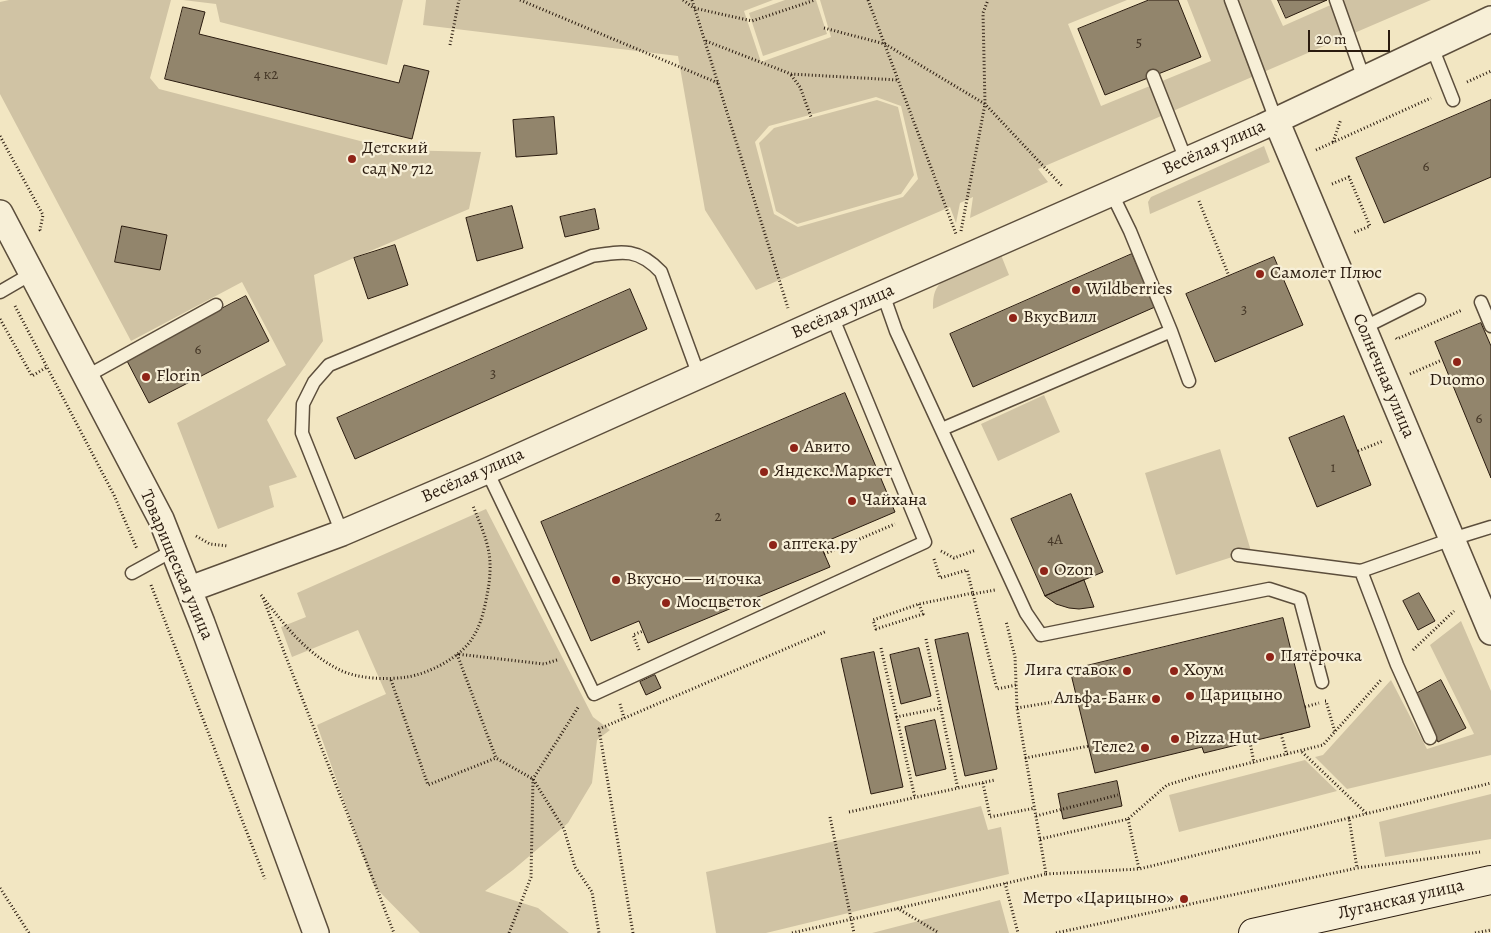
<!DOCTYPE html>
<html>
<head>
<meta charset="utf-8">
<style>
  body { margin:0 }
  #map { position:relative; width:1491px; height:933px; overflow:hidden; background:#f2e6c2; font-family:Alegreya,serif }
  canvas { display:block }
  .scale { position:absolute; left:1308px; top:30px; width:82px; height:22px; box-sizing:border-box; border:2px solid #2a1b0f; border-top:0; padding-left:6px; font-size:15px; line-height:18px; white-space:nowrap; color:#2a1b0f; -webkit-text-stroke:4px #f7efd7; paint-order:stroke }
</style>
</head>
<body>
<div id="map">
<canvas width="1491" height="933"></canvas>
<div class="scale">20 m</div>
</div>
<script>
const c = document.querySelector('canvas').getContext('2d');
c.lineJoin = 'round';
function fillPath(path, color) { c.fillStyle = color; c.fill(path, 'evenodd'); }
function strokePath(path, color, width, dash) { c.strokeStyle = color; c.lineWidth = width; c.lineCap = dash ? 'butt' : 'round'; c.setLineDash(dash || []); c.stroke(path); }
function drawText(font, color, halo, rows, align = 'center') {
  c.font = font + ' Alegreya,serif'; c.lineWidth = 4.5; c.setLineDash([]); c.textBaseline = 'middle'; c.strokeStyle = halo; c.fillStyle = color; for (const [text, x, y, turn = 0] of rows) {
    c.save(); c.translate(x, y); c.rotate((+turn || 0) * Math.PI / 180); c.textAlign = isNaN(turn) ? turn : align; if (halo) c.strokeText(text, 0, 0); c.fillText(text, 0, 0); c.restore();
  }
}
fillPath(new Path2D(`
  M9 0H171L150 78 159 89 395 150 481 152 469 209 314 275 323 341 267 420 297 477 269 486 274 507 218 529 177 423 286 365 242 282 131 341 0 94V2Z
  M183 0H403L387 65 220 22 216 4Z
  M426 0H773L744 11 761 62 831 37 820 0H1127L1068 24 1101 106 1211 61 1187 0H1271L1283 26 1342 0H1431L1038 169 1048 182 970 218 973 197 960 203 956 223 950 207 756 290 705 210 678 56 423 25ZM876 97 901 106 918 179 903 197 798 227 774 214 755 142 769 126Z
  M785 0H816L827 34 763 56 749 13Z
  M877 100 898 107 914 175 901 194 797 224 776 211 759 143 774 128Z
  M1264 146 1270 162 1150 214 1148 202 1151 197Z
  M1001 255 1009 275 933 309C933 301 933 293 938 286 948 273 986 262 1001 255Z
  M1044 395 1060 432 998 461 981 424Z
  M1220 449 1251 551 1176 575 1145 473Z
  M486 509 593 717 610 730 597 740 592 783 568 823 513 870 485 891 538 908 569 933H420L374 886 317 725 386 694 358 630 292 657 281 627 306 617 297 593Z
  M1461 621 1491 691V755L1347 789 1315 757 1323 755 1391 680 1427 749 1474 734 1430 645Z
  M1305 760 1337 791 1179 832 1169 795Z
  M1491 794V839L1385 857 1379 822Z
  M981 806 988 830 1001 827 1009 874 766 933H716L706 872Z
  M1000 900 1009 933H872Z`), '#d0c3a4');
const building = new Path2D(`
  M1149 0H1178L1201 57 1105 95 1078 29Z
  M1278 0H1327L1286 18Z
  M183 7 205 12 199 34 399 83 404 65 429 71 412 139 165 79Z
  M1491 100V177L1384 223 1356 158Z
  M554 117 557 154 516 157 513 120Z
  M512 206 523 248 477 261 466 218Z
  M595 209 599 229 565 237 560 217Z
  M122 226 167 235 160 270 115 262Z
  M395 245 408 285 368 299 354 258Z
  M1132 254 1155 307 973 387 950 334Z
  M1274 257 1303 325 1215 362 1186 294Z
  M630 289 647 329 355 459 337 418Z
  M246 296 269 341 149 403 126 359Z
  M1481 323 1491 346V478L1435 342Z
  M845 393 895 512 820 544 830 567 648 643 639 621 591 641 541 522Z
  M1344 416 1371 485 1317 507 1289 438Z
  M1071 494 1103 572 1045 596 1011 519Z
  M1084 580 1094 607 1079 609 1069 608 1056 604 1045 596Z
  M1419 593 1435 621 1418 630 1403 601Z
  M1283 618 1310 727 1204 753 1202 747 1095 773 1070 670Z
  M968 633 997 769 965 776 935 640Z
  M919 648 931 696 901 704 890 655Z
  M874 652 903 787 871 794 841 659Z
  M655 675 661 688 646 695 640 682Z
  M1441 680 1466 728 1438 742 1414 695Z
  M935 720 946 769 916 776 905 727Z
  M1117 781 1122 806 1063 819 1058 794Z`);
fillPath(building, '#92856c');
strokePath(building, '#2a1b0f', 1);
const lane = new Path2D(`
  M1231 0 1276 120
  M1336 0 1364 79
  M1432 47 1453 100
  M1153 76 1186 160
  M0 292 31 274
  M883 294 896 331 1026 613 1041 635 1269 589 1300 599 1322 682
  M1481 302 1491 326
  M1363 328 1419 300
  M1171 331 1189 381
  M87 376 216 305
  M942 429 1171 331 1130 231 1112 194
  M487 471 594 694 925 542 832 316
  M342 533 302 433 303 404 314 382 329 365 592 256C623 251 638 248 661 272L699 376
  M1238 555 1361 571
  M132 573 174 550
  M1430 738 1397 665 1361 571 1452 539 1491 527`);
const street = new Path2D(`
  M1276 120 1491 632
  M0 213 161 519 202 623 316 933
  M190 589 342 533 487 471 832 316 1262 127 1491 19`);
const secondary = new Path2D(`
  M1253 933 1491 880`);
strokePath(lane, '#5c4e3c', 15);
strokePath(street, '#5c4e3c', 28);
strokePath(secondary, '#2a1b0f', 30);
strokePath(new Path2D(`
  M520 0 718 83
  M683 0 694 8 752 21 815 0
  M692 0 788 308
  M868 0 956 234
  M824 28 885 44 985 104 1062 186
  M706 41 791 74 898 80
  M450 45 459 0
  M791 75 800 87 811 117
  M1467 82 1491 71
  M0 136 43 215 40 230 42 232
  M1333 142 1341 119
  M1316 150 1431 98
  M1332 184 1349 177 1370 226 1353 233
  M1199 201 1229 276
  M961 231 985 104 983 13 988 0
  M15 306 114 495 137 549
  M0 319 32 376 47 367
  M1396 338 1397 339 1462 310
  M1410 374 1442 360
  M1358 451 1383 441
  M196 536 210 544 228 546
  M941 551 954 558 976 550
  M824 554 895 524
  M934 559 940 578 967 570 997 689 1016 685
  M151 585 265 879
  M973 594 995 590
  M261 595C285 625 305 653 340 670 358 679 387 680 407 677 428 674 462 657 473 637 482 623 485 606 488 590 490 579 491 564 489 553 486 536 479 521 473 506
  M263 598 394 933
  M919 604 923 614 876 629 873 620 919 604 973 593
  M926 639 958 789
  M881 648 915 798
  M639 650 633 635 643 631
  M1413 650 1454 611
  M557 660 544 664 457 654 496 758 533 779 564 829 575 867 592 892 599 933
  M391 680 428 785 496 758
  M1325 701H1326L1335 732
  M620 704 624 718
  M1305 707 1319 703
  M1017 708 1077 698
  M896 717 941 708
  M1281 734 1287 755
  M1250 742 1254 763
  M1302 752 1366 813
  M1025 758 1089 746
  M983 783 990 817 1035 808
  M849 812 995 780
  M1036 816 1118 795
  M830 817 854 933
  M1349 818 1491 783
  M1128 819 1139 869
  M1040 839 1128 819 1167 785 1197 776 1323 745 1381 680
  M1046 874 1139 869 1349 818 1357 868 1480 852
  M1005 883 1018 933
  M0 888 29 933
  M897 908 939 933
  M509 933 531 877 533 779 579 706
  M633 933 599 729 827 631
  M792 933 1046 874 1017 708 1015 657 1006 621
  M1056 933 1357 868
  M1475 933 1491 930`), '#2a1b0f', 3, [1, 2.5]);
strokePath(lane, '#f7efd7', 12);
strokePath(street, '#f7efd7', 25);
strokePath(secondary, '#f7efd7', 28);
for (const [x, y, r, color] of [
  [352,159,5,"#8f2418"],
  [1260,274,5,"#8f2418"],
  [1076,290,5,"#8f2418"],
  [1013,318,5,"#8f2418"],
  [1457,362,5,"#8f2418"],
  [146,377,5,"#8f2418"],
  [794,448,5,"#8f2418"],
  [764,472,5,"#8f2418"],
  [852,501,5,"#8f2418"],
  [773,545,5,"#8f2418"],
  [1044,571,5,"#8f2418"],
  [616,580,5,"#8f2418"],
  [666,603,5,"#8f2418"],
  [1270,657,5,"#8f2418"],
  [1127,671,5,"#8f2418"],
  [1174,671,5,"#8f2418"],
  [1190,696,5,"#8f2418"],
  [1156,699,5,"#8f2418"],
  [1175,739,5,"#8f2418"],
  [1145,748,5,"#8f2418"],
  [1184,899,5,"#8f2418"]
]) { const dot = new Path2D(); dot.arc(x, y, r, 0, 2 * Math.PI); c.fillStyle = color; c.fill(dot); strokePath(dot, '#f7efd7', 2); }
drawText('15px', '#443626', null, [
  ["5",1139,43],
  ["4 к2",266,75],
  ["6",1426,167],
  ["3",1244,310],
  ["6",198,350],
  ["3",493,374],
  ["6",1479,419],
  ["1",1333,468],
  ["2",718,517],
  ["4А",1055,540]
]);
drawText('18px', '#2a1b0f', '#f7efd7', [
  ["Весёлая улица",1214,148,-24],
  ["Весёлая улица",843,312,-24],
  ["Солнечная улица",1383,376,67],
  ["Весёлая улица",473,476,-24],
  ["Товарищеская улица",176,565,67],
  ["Луганская улица",1401,900,-13]
]);
drawText('18px', '#2a1b0f', '#f7efd7', [
  ["Детский",362,149],
  ["сад № 712",362,170],
  ["Самолет Плюс",1270,274],
  ["Wildberries",1086,290],
  ["ВкусВилл",1023,318],
  ["Florin",156,377],
  ["Duomo",1457,381,"center"],
  ["Авито",804,448],
  ["Яндекс.Маркет",774,472],
  ["Чайхана",862,501],
  ["аптека.ру",783,545],
  ["Ozon",1054,571],
  ["Вкусно — и точка",626,580],
  ["Мосцветок",676,603],
  ["Пятёрочка",1280,657],
  ["Лига ставок",1117,671,"right"],
  ["Хоум",1184,671],
  ["Царицыно",1200,696],
  ["Альфа-Банк",1146,699,"right"],
  ["Pizza Hut",1185,739],
  ["Теле2",1135,748,"right"],
  ["Метро «Царицыно»",1174,899,"right"]
], 'left');
</script>
</body>
</html>
